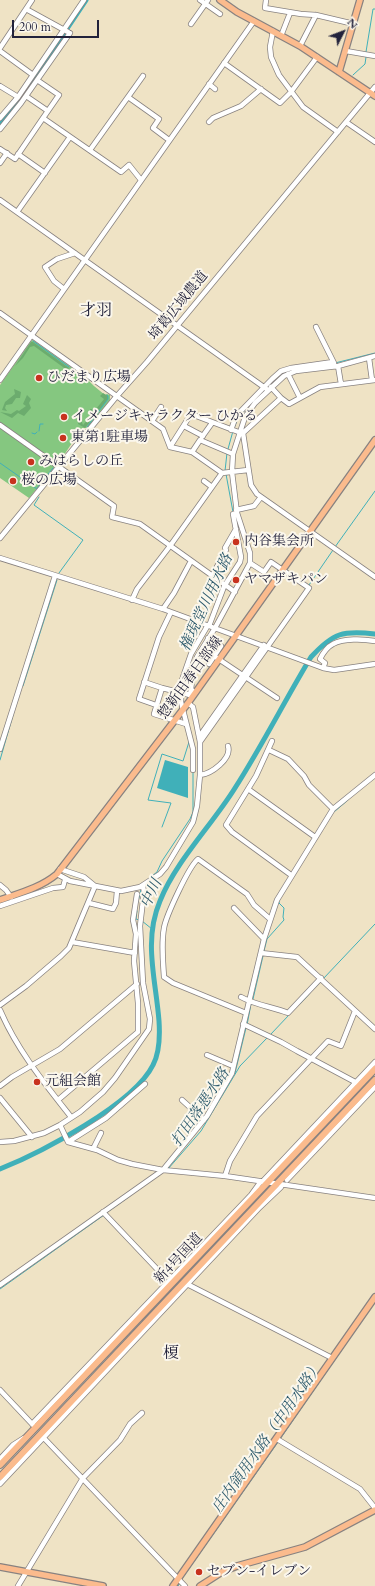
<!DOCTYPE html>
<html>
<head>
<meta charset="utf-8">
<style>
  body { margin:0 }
  #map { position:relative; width:375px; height:1586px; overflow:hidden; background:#efe3c5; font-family:Cardo,serif }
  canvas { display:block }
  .north { position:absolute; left:323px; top:12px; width:40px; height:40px; -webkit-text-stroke:3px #fbf7ec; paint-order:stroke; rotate:48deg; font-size:11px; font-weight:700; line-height:16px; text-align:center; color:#22223b }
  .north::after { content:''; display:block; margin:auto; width:14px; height:18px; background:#22223b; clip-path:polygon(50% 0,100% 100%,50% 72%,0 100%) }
  .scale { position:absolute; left:12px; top:20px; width:87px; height:18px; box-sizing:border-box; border:2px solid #22223b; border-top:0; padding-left:5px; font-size:12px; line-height:14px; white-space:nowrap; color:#22223b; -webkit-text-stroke:3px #fbf7ec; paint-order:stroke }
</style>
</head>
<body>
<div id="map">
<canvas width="375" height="1586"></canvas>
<div class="north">N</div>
<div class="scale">200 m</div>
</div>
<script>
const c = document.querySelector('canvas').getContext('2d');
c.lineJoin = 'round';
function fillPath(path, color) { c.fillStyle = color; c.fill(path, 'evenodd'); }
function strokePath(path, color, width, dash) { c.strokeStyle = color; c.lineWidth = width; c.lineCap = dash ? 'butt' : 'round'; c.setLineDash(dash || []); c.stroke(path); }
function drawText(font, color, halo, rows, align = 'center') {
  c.font = font + ' Cardo,"Noto Serif JP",serif'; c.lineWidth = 4; c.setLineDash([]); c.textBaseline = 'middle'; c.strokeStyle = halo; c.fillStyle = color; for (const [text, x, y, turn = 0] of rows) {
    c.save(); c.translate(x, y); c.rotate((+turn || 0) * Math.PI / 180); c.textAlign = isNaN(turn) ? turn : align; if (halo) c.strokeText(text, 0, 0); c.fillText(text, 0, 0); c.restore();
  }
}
fillPath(new Path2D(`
  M33 340 85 377 94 386 105 395 107 394 110 395V400L88 428H83C72 440 66 456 54 466V468L29 498 0 478V385L31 341Z`), '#85c780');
fillPath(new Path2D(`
  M31 342H33L69 368 67 370 34 346 30 347 23 358 15 366Z
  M14 389 21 392 20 398H16L12 404 6 405 5 408 7 411 2 410 5 402 15 394Z
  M103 393 108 396V399L85 428 78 424V422L81 420 83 425 92 415 90 409H96L104 399 100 396Z
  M27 395 31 399 29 403 31 408 24 416 18 413 12 418 0 412 11 414 17 410 19 411 26 406 23 404Z`), '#6cac6e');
fillPath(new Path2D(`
  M165 760 188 767V798L157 788Z`), '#40b0b9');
strokePath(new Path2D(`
  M366 52 373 9H375
  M353 75 365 64 366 57
  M33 341 69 367
  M335 363 375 353
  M72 369 84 377
  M279 376 285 372
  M87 427 108 399V396L107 395
  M234 428 238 418 255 399
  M39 431 40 424H43
  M32 433 35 434 37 432
  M228 449 233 431
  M0 463 37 489
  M225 471 227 453
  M226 474 233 512
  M37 488 53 468
  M39 497 34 505 83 540 59 573
  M335 547 375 491
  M309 585 333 550
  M23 686 57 580
  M0 760 13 715
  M334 812 348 800
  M162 827 171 803 148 800 162 754 183 761 189 742
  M148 879 157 872 162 861 190 819 193 812V771
  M138 902 141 889
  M137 911 136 919 139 920
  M142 921 152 929
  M264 951 267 939 284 920 283 917 284 908 279 903V902
  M323 979 375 924
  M253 999 263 956
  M300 1004 321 981
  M247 1025 251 1004
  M271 1034 289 1015
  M235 1073 246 1028
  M168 1169 201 1131 240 1066 267 1038
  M106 1213 130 1196
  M0 1289 104 1215
  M280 1439 359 1325
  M181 1580 278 1442
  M178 1586 180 1583`), '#40b0b9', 1);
strokePath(new Path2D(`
  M0 125 16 105 86 0
  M0 1169C40 1153 134 1104 153 1065 160 1052 160 1036 159 1021 156 980 143 941 160 901 176 861 212 825 235 788 262 746 285 700 311 657 333 633 343 630 375 634`), '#40b0b9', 5);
const minor = new Path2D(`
  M200 0 220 14
  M266 0 265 8 301 14 316 15 354 24
  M26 9 68 32
  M191 24 208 0
  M273 31 270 47 271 57 279 75 303 107 338 132
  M281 36 290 13
  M300 46 316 15
  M0 48 32 0
  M0 51 33 75
  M346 51 375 56
  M224 63 280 103 291 92 317 57
  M37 80 59 95 43 118
  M209 84 215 89
  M0 86 18 97
  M26 96 48 111
  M128 97 159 119 153 128 169 140
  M0 118 18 97 84 0
  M209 122 213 118 241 106 261 89
  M346 122 375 142
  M0 129 21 103 70 33
  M0 149 15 159 43 118 121 172 129 165 141 180
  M90 150 143 76
  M18 154 45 173
  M0 163 7 153
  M0 200 268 390
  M17 212 70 137
  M64 289 54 281 45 267 57 259 75 253
  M0 313 163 429 170 447 192 452 200 440 233 454
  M316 327 334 363
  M369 358 372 380
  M338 366 341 384
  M288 374 300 398
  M0 380 254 21
  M271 387 281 398 289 404 320 387 375 380
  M281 398 243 433 251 485 257 494 375 577
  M152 421 161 407
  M0 425 114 506 112 517 140 524 235 592
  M184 426 203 436
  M231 430 236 416 272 379 281 371 291 368 333 362
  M202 437 212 423
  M170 447 191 414 241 433
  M192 452 222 473
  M204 481 212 487
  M236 510 254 506 261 497
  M0 538 116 397 147 362 375 87
  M0 558 163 609 323 668 334 670 375 664
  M212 576 226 550 225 548 236 529
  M225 585 240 562 241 557 233 514 237 513
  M132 600 137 589 170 546 222 473 248 470
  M163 609 174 593 191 561
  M209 626 225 584
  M208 638 221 646 209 664
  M214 656 277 698
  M323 668 325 663 320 659C323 653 327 647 333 644 343 638 364 639 375 641
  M144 682 162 688
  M195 693 191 689 194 666 197 657 215 628 250 563V553L237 513 232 472 233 454 245 417 255 403 284 376 296 371 338 366 375 356
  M156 705 139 699 159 637 171 612
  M186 724 154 714 162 688 190 695 191 689
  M199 737 264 645
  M272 741 256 776 226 825 232 832 291 875
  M200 742 309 588 271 562 264 572 250 563
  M0 749 55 576
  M269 750 288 759 304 776 309 785 333 809
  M193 770V749L181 702 182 680 191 654 208 625
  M200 775C211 774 232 759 228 746
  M248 789 315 837
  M57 874 70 881 121 891 140 887 160 874 166 867 193 822 197 806 200 775V742L193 707 188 703
  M0 885 6 890 11 897
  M89 903 113 909 116 903 117 891
  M0 906 53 888 63 887 65 880
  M234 908 264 939
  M72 942 135 953
  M261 953 297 957 375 1029
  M241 997C255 1005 273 1007 288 1013L321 978
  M0 1005 26 986 61 956 69 948 95 886 84 877 60 869
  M0 1010C17 1050 45 1084 71 1117
  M246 1013 173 983 164 977C163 961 161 944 164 928 166 916 189 866 198 859L247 894 254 905 270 919
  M243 1024 281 1042 297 1051 357 1083
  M207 1055 233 1066
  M0 1086 12 1077 60 1049 137 984
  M0 1098 32 1137
  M58 1100 138 1032V1003L134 961 136 934 133 920 137 894
  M182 1100 204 1120
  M60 1125 68 1142 97 1150 118 1160 132 1164 163 1170 225 1176 375 1198
  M0 1142 14 1141 44 1133 60 1125 80 1112 103 1092 115 1078 149 1029 150 1019 143 983 140 926 144 892 143 886
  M68 1142 106 1118 145 1084
  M93 1149 101 1133
  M225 1176 230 1161 257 1116 328 1041 341 1046 355 1011
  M287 1180 375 1087
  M262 1182 375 1062
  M103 1212 157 1269 173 1278
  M187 1284 332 1358
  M0 1285 163 1170 207 1116 232 1073 264 939 277 900 333 809 375 775
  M0 1390 33 1425
  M32 1424 251 1195 259 1184
  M41 1435 185 1586
  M277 1439 360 1489 375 1508
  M0 1459 13 1445 24 1438
  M0 1484 260 1207 281 1187
  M18 1586 83 1478 120 1440 130 1424 142 1413`);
const major = new Path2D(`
  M220 0 237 12 300 46 375 96
  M339 72 360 0
  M0 900C20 893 40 888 57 874L188 703 375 440
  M0 1567 103 1586
  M173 1586 375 1297
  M200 1586 222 1572 237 1566 305 1547 375 1510`);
const highway = new Path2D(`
  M0 1465 375 1069
  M0 1477 375 1080`);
strokePath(minor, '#888280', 6);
strokePath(major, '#888280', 8);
strokePath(highway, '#888280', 8);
strokePath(minor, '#fff', 4.5);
strokePath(major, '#fbbb8d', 5.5);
strokePath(highway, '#fbbb8d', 6);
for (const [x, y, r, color] of [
  [39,378,4,"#c8321e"],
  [64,417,4,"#c8321e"],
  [63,438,4,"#c8321e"],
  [31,462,4,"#c8321e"],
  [13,481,4,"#c8321e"],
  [236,542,4,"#c8321e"],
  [236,580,4,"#c8321e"],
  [37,1082,4,"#c8321e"],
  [199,1572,4,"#c8321e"]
]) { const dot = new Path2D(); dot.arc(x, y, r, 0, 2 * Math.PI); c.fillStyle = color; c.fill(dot); strokePath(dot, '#fbf7ec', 1.5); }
drawText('14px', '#22223b', '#fbf7ec', [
  ["埼葛広域農道",179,306,-51],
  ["惣新田春日部線",191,678,-54],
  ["新4号国道",179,1259,-47]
]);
drawText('14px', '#22223b', '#fbf7ec', [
  ["ひだまり広場",47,378],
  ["イメージキャラクター ひかる",72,417],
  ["東第1駐車場",71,438],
  ["みはらしの丘",39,462],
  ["桜の広場",21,481],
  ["内谷集会所",244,542],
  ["ヤマザキパン",244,580],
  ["元組会館",45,1082],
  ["セブン-イレブン",207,1572]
], 'left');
drawText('italic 15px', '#2e5b6d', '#fbf7ec', [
  ["権現堂川用水路",207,603,-65],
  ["中川",152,894,-65],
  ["打田落悪水路",201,1108,-56],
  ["庄内領用水路（中用水路）",268,1438,-55]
]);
drawText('16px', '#22223b', '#fbf7ec', [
  ["才羽",96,311],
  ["榎",171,1354]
]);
</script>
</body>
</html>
